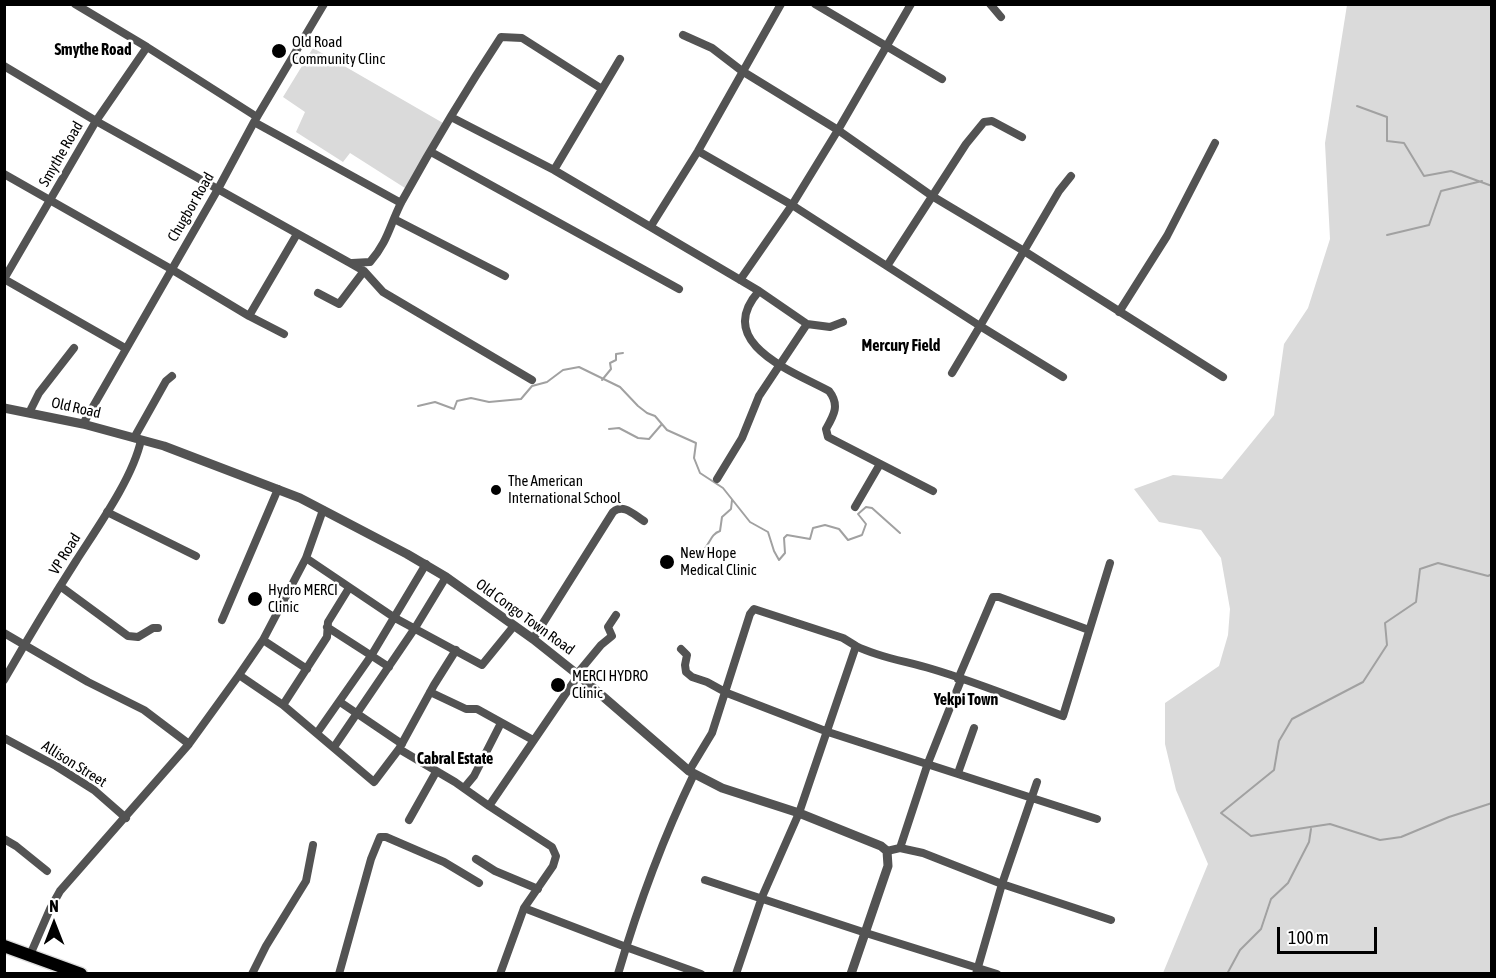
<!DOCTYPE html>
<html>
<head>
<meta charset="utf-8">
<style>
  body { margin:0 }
  #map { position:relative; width:1496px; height:978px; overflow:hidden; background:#fff; font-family:"Asap Condensed",sans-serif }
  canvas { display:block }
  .frame { position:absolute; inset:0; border:6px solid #000; pointer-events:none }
  .north { position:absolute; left:24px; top:894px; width:60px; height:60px; -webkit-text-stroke:4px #fff; paint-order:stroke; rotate:0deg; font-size:16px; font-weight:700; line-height:24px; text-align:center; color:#000 }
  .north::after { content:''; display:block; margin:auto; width:21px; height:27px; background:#000; clip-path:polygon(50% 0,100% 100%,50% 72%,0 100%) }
  .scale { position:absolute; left:1277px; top:927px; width:100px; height:27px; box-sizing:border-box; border:3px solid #000; border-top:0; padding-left:8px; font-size:18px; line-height:21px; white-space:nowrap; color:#000; -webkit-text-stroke:4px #fff; paint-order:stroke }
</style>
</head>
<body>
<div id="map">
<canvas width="1496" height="978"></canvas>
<div class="frame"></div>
<div class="north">N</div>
<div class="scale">100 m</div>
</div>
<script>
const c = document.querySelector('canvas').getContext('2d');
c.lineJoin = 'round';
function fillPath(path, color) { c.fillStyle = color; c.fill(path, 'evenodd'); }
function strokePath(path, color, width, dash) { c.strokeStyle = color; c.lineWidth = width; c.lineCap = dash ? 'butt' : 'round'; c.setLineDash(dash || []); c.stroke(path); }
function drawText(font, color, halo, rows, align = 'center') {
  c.font = font + ' "Asap Condensed",sans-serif'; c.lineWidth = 5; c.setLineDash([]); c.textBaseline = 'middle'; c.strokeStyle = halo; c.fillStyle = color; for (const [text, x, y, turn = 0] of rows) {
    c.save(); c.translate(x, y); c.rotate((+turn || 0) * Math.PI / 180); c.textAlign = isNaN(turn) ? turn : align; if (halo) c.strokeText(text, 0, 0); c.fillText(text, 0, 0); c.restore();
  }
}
fillPath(new Path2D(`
  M1347 5H1491V973H1163L1208 864 1176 790 1165 744V703L1219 666 1228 635 1230 609 1221 558 1201 530 1159 522 1134 489 1173 475 1222 479 1274 415 1284 344 1308 308 1330 239 1325 143Z
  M313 48 443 123 405 188 350 153 343 162 296 132 305 112 283 97Z`), '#dadada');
strokePath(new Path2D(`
  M1357 106 1387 117V141L1404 143 1424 176 1451 171 1492 186
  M1387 235 1429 225 1441 191 1482 181
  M602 380 611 369 610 363 616 360V354L623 353
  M418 406 435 402 454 409 457 401 471 398 489 402 521 399 532 386 547 382 563 370 579 367 620 387 638 406 647 413 655 416 667 430 696 443 694 458 700 473 723 488 750 522 768 532 774 551 779 560 785 553 784 538 787 535 810 539 813 528 825 525 839 529 848 540 862 535 866 524 858 514 866 507 872 508 900 533
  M609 429 619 428 638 438 649 439 662 424
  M696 556C711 548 708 535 720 531L722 517 731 509 732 500
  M1492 574 1488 576 1438 563 1420 569 1416 602 1385 623 1387 645 1363 682 1292 719 1279 741 1274 770 1221 813 1251 836 1330 824 1380 840 1401 837 1449 817 1492 803
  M1227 974 1240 950 1261 929 1271 899 1288 883 1309 842 1311 829`), '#a1a1a1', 2);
const trunk = new Path2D(`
  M4 946 81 974`);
strokePath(trunk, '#dbdbdb', 15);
strokePath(new Path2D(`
  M75 4 147 47 257 117
  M815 4 942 79
  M990 4 1001 17
  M683 35 712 48 742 71 838 130 932 196 1024 251 1223 377
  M4 66 96 121 350 263 364 271 383 292 532 380
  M451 117 554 170 759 291C713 343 792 371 829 391 840 405 834 415 826 429L828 437 933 491
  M254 122 401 203
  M698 151 792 205 980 326 952 373
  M431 152 679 289
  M554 170 620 59
  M4 174 171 269 249 316
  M394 219 505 276
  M651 226 698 151 781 4
  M352 263 370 262C388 242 390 224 402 201 433 145 466 90 501 37L522 38 602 89
  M887 266 966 144 984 122 992 121 1022 137
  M740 280 792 205 838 130 911 4
  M759 291 807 324 830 327 843 322
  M318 293 339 304 364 271
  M1119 312 1167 236 1215 143
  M284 334 249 316 297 234
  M125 348 4 279 96 121 147 47
  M1063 377 980 326 1059 191 1071 176
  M29 413 39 393 74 348
  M83 424 218 189 254 122 324 4
  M134 438 166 381 172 376
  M717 479 742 438 759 396 807 324
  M855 507 880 464
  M107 512 196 556
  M306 558 395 618 482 665 513 627
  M60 586 128 636 138 637 153 628H158
  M222 620 278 489
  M327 627 389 667
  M4 633 88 682 144 710 189 744
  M533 639 613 512C624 503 634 515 644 521
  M263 640 307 669
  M856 646C880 658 906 661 932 669 976 682 1020 700 1063 716L1110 563
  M681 649 687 655 685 665 686 672 692 677 707 682 727 693 828 732 1097 819
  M577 674 601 645 612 636 608 627 616 615
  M239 675 283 705 374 782 399 749 434 685 456 650
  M958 679 993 597H999L1089 630
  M4 680C27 640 51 600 76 561 97 528 133 478 141 440
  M430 692 466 709H477L533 740
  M340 702 402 744
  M283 705 327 637 328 622 349 588
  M317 733 371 656 426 564
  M4 738 56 766 94 790 126 818
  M334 747 415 628 446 577
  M399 749 455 782 489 806
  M689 771 712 733 750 614 754 609 843 638 856 646 799 813 762 897 736 974
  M958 773 974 728
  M464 788 474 776 501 723
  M409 820 436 772
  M4 839 16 846 47 871
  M900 848 928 763 961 680
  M887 851 900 848 923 853 1002 884 1111 920
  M476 859 495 871 538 889
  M705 880 866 933 997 974
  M524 908 626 947 701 974
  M30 955 50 909 60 891 189 744 239 675 263 640 306 558 323 510
  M252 974 266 946 306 881 313 845
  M339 974 371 859 380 837H386L444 862 479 883
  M500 974 524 908 553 866 556 856 552 847 489 806 575 680 581 677
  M618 974C638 906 663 838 694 774
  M976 974 1002 884 1037 782`), '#535353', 8);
strokePath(new Path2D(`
  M4 408 83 424 164 446 300 498 407 554 446 577 533 639 577 674 689 771 722 788 799 813 881 846 887 851 888 866 851 974`), '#535353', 9);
strokePath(trunk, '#000', 12);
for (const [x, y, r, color] of [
  [279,51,8,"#000"],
  [496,490,6,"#000"],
  [667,562,8,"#000"],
  [255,599,8,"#000"],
  [558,685,8,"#000"]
]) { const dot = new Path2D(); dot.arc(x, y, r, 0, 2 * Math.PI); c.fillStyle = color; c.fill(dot); strokePath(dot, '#fff', 2); }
drawText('15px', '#000', '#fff', [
  ["Old Road",292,42],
  ["Community Clinc",292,59],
  ["The American",508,481],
  ["International School",508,498],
  ["New Hope",680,553],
  ["Medical Clinic",680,570],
  ["Hydro MERCI",268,590],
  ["Clinic",268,607],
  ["MERCI HYDRO",572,676],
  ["Clinic",572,693]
], 'left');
drawText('15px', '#000', '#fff', [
  ["Smythe Road",61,154,-60],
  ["Chugbor Road",191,207,-60],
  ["Old Road",76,408,13],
  ["VP Road",65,554,-58],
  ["Old Congo Town Road",525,617,36],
  ["Allison Street",74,764,32]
]);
drawText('bold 16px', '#000', '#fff', [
  ["Smythe Road",93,50],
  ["Mercury Field",901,346],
  ["Yekpi Town",966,700],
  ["Cabral Estate",455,759]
]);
</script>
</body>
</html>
